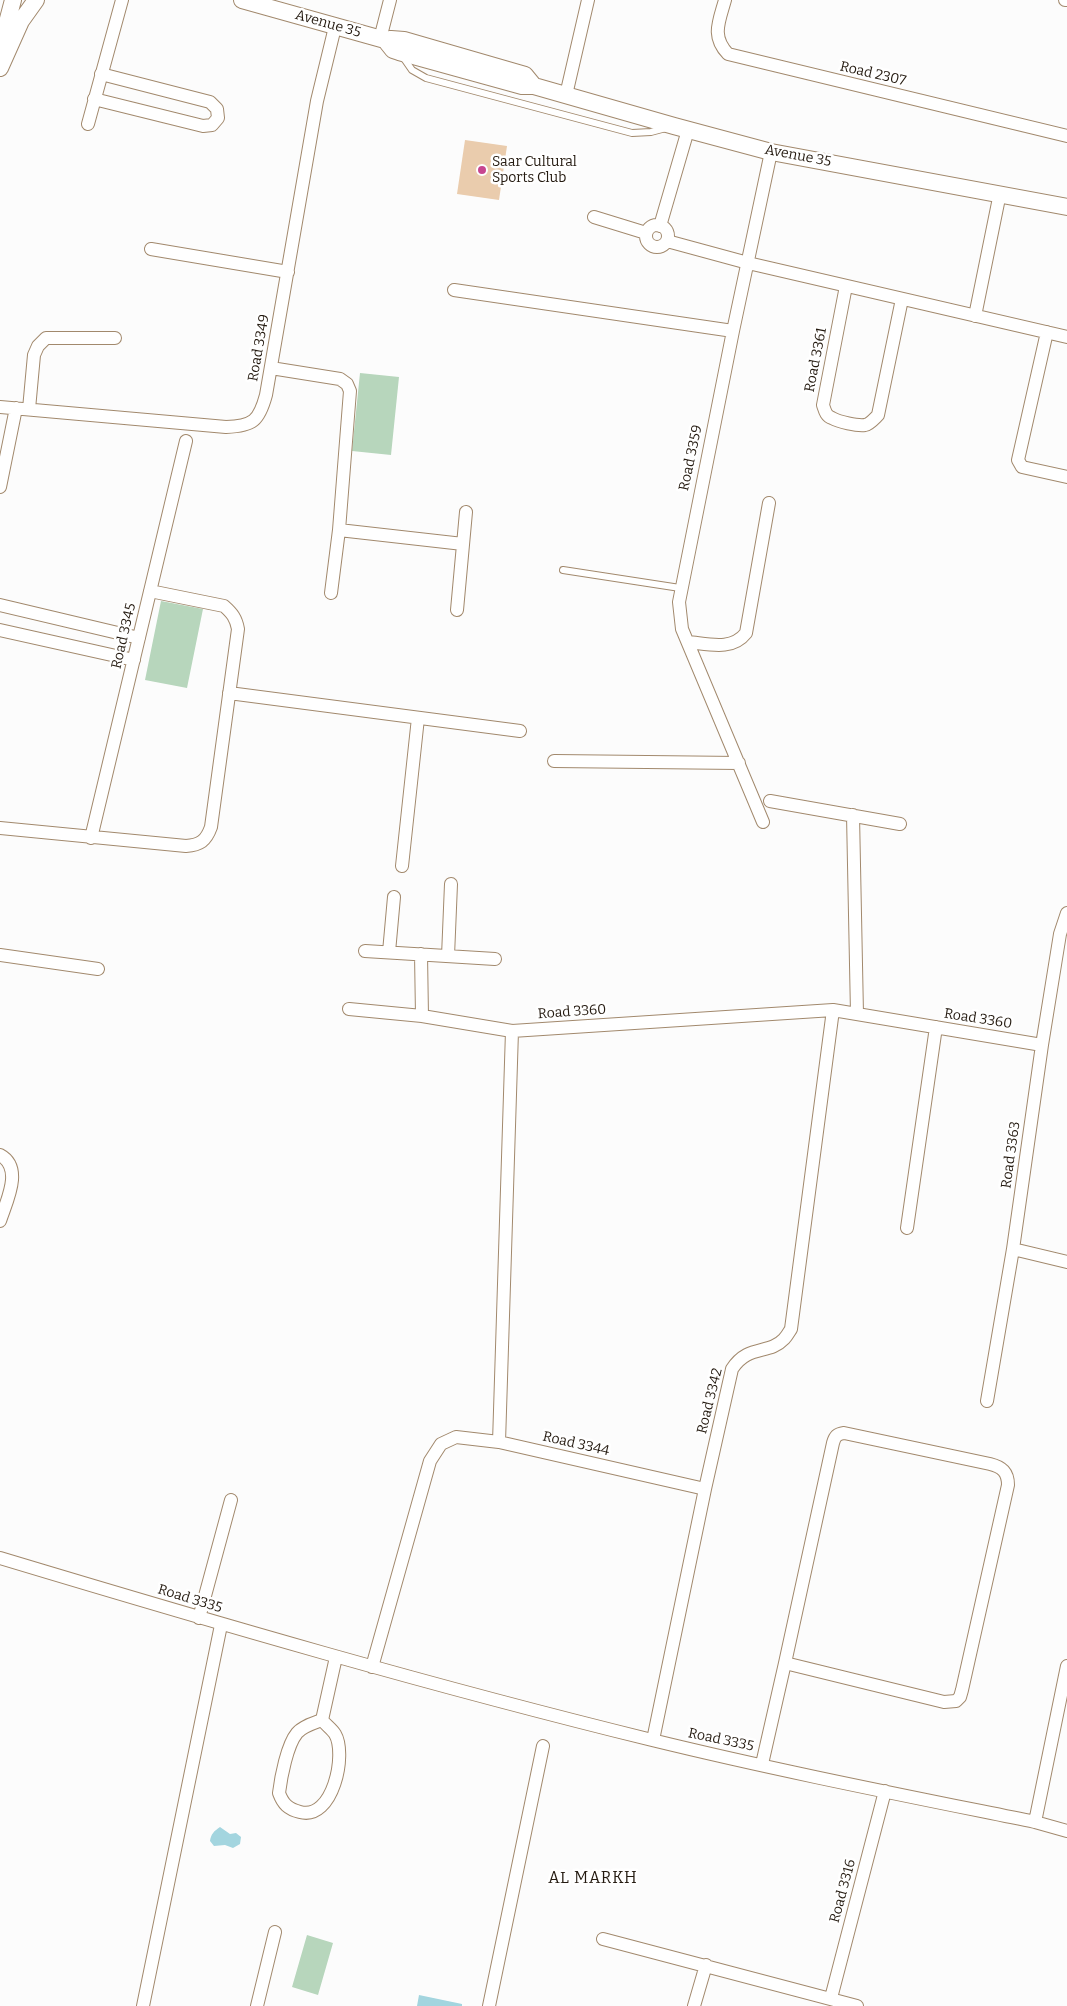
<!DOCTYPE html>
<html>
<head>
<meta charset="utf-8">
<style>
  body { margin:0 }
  canvas { display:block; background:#fcfcfc }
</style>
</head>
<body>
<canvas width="1067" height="2006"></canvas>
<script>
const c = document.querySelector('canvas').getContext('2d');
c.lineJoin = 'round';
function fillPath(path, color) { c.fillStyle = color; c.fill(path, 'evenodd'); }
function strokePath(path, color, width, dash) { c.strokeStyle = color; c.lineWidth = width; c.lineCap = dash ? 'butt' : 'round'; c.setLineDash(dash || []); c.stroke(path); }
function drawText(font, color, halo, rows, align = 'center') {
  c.font = font + ' Bitter,serif'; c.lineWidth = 5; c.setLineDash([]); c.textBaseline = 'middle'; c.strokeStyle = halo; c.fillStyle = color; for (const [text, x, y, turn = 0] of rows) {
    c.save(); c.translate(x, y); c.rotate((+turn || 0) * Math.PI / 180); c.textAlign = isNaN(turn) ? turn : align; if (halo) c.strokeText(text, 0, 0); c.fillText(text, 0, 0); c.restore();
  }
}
fillPath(new Path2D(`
  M360 373 399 377 391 455 352 451Z
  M161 601 203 609 187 688 145 680Z
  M307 1935 333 1943 318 1995 292 1987Z`), '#b7d6bc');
fillPath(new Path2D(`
  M220 1827 230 1834 236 1833 241 1837 240 1844 233 1848 225 1845 214 1846 210 1841C211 1834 214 1831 220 1827Z
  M419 1995 462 2004V2006H417Z`), '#a3d5df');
fillPath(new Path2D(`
  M465 140 507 146 499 200 457 194Z`), '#eaccad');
const service = new Path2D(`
  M403 57 412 70 426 78 632 133 651 132 666 128
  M563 570 680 588`);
const minor = new Path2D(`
  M725 0C719 22 711 36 728 54L1067 136
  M1065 0H1067
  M380 39 390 0
  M566 95 588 0
  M94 99 203 126 212 125 218 118 217 109 210 102 101 74
  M88 124 122 0
  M594 217 646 233
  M646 236a11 11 0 1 1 22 0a11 11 0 1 1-22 0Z
  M660 226 688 130
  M667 241 748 263 1067 337
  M151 249 288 272
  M846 286 823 405C825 411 826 416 832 418 839 422 857 426 865 425 870 424 874 419 878 415L902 299
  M454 290 733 331
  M975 316 1000 193
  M1047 332 1018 460 1022 467 1067 477
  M271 368 340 379 347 384 350 391 339 530 331 593
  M0 407 226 427C253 426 259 421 266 395L317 101 335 27
  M29 409 34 355 38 346 46 338H115
  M0 487 16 408
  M339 530 463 544
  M0 605 139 638
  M457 610 466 512
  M0 630 134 660
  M688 642C709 644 732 651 746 633L769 503
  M229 693 520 731
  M554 761 739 763
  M770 801 900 824
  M853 815 857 1014
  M763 822 682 629 679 602 733 331 771 152
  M0 828 186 846C200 845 206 841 211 827L238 629C236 618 232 613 224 606L150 591
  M91 838 186 441
  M402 866 418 718
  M365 951 495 959
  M389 952 394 897
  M421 954 422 1016
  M0 955 98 969
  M448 956 451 884
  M349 1009 422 1016 512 1031 833 1010 1042 1045
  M0 1155C24 1168 6 1202 0 1221
  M907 1228 936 1027
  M1013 1249 1067 1262
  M987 1401 1013 1249 1042 1045 1060 934 1067 913
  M844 1433 990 1464C1002 1467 1008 1472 1008 1485L962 1690 960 1697 956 1701 944 1702 785 1663 833 1443C835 1436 837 1434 844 1433Z
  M499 1442 512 1031
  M0 1558C216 1623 432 1686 652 1740 779 1771 907 1796 1035 1822L1067 1831
  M199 1618 231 1500
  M372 1667 430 1461 441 1444 456 1437 499 1442 705 1489
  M322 1720C326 1725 332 1729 335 1734 347 1754 333 1821 300 1812 288 1809 283 1804 279 1793 281 1777 287 1745 297 1733 303 1726 314 1723 322 1720Z
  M322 1720 336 1657
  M653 1740 705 1489 732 1369C748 1344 769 1355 784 1339 787 1336 789 1332 791 1329L833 1010
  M762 1764 785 1663
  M1035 1822 1067 1666
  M603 1939 857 2006
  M831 1998 885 1791
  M143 2006 221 1625
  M257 2006 275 1932
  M489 2006 543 1746
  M694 2006 706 1965`);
const tertiary = new Path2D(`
  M242 0 385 40 391 39 404 40 518 73 525 75 534 86
  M385 40 393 50 399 52 522 86H534L674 126 771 152 1067 207
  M0 49 13 0
  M0 68 21 21 36 0`);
strokePath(service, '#a2896d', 8);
strokePath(minor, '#a2896d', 14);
strokePath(tertiary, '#a2896d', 18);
strokePath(service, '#fff', 6);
strokePath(minor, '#fff', 12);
strokePath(tertiary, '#fff', 16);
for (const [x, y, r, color] of [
  [482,170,5,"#c74690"]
]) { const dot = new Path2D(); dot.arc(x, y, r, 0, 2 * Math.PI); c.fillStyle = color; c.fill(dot); strokePath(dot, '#fff', 2); }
drawText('14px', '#241a10', '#fff', [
  ["Avenue 35",328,24,16],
  ["Road 2307",873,74,13],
  ["Avenue 35",798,156,11],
  ["Road 3349",259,348,-80],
  ["Road 3361",816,360,-79],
  ["Road 3359",691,458,-78],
  ["Road 3345",124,636,-77],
  ["Road 3360",572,1012,-4],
  ["Road 3360",978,1019,9],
  ["Road 3363",1011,1155,-82],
  ["Road 3342",710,1401,-76],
  ["Road 3344",576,1444,13],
  ["Road 3335",190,1599,17],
  ["Road 3335",721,1740,12],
  ["Road 3316",843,1891,-75]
]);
drawText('14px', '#241a10', '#fff', [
  ["Saar Cultural",492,162],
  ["Sports Club",492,178]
], 'left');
c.letterSpacing = '1px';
drawText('16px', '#241a10', '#fff', [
  ["AL MARKH",593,1879]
]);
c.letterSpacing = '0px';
</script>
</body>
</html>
